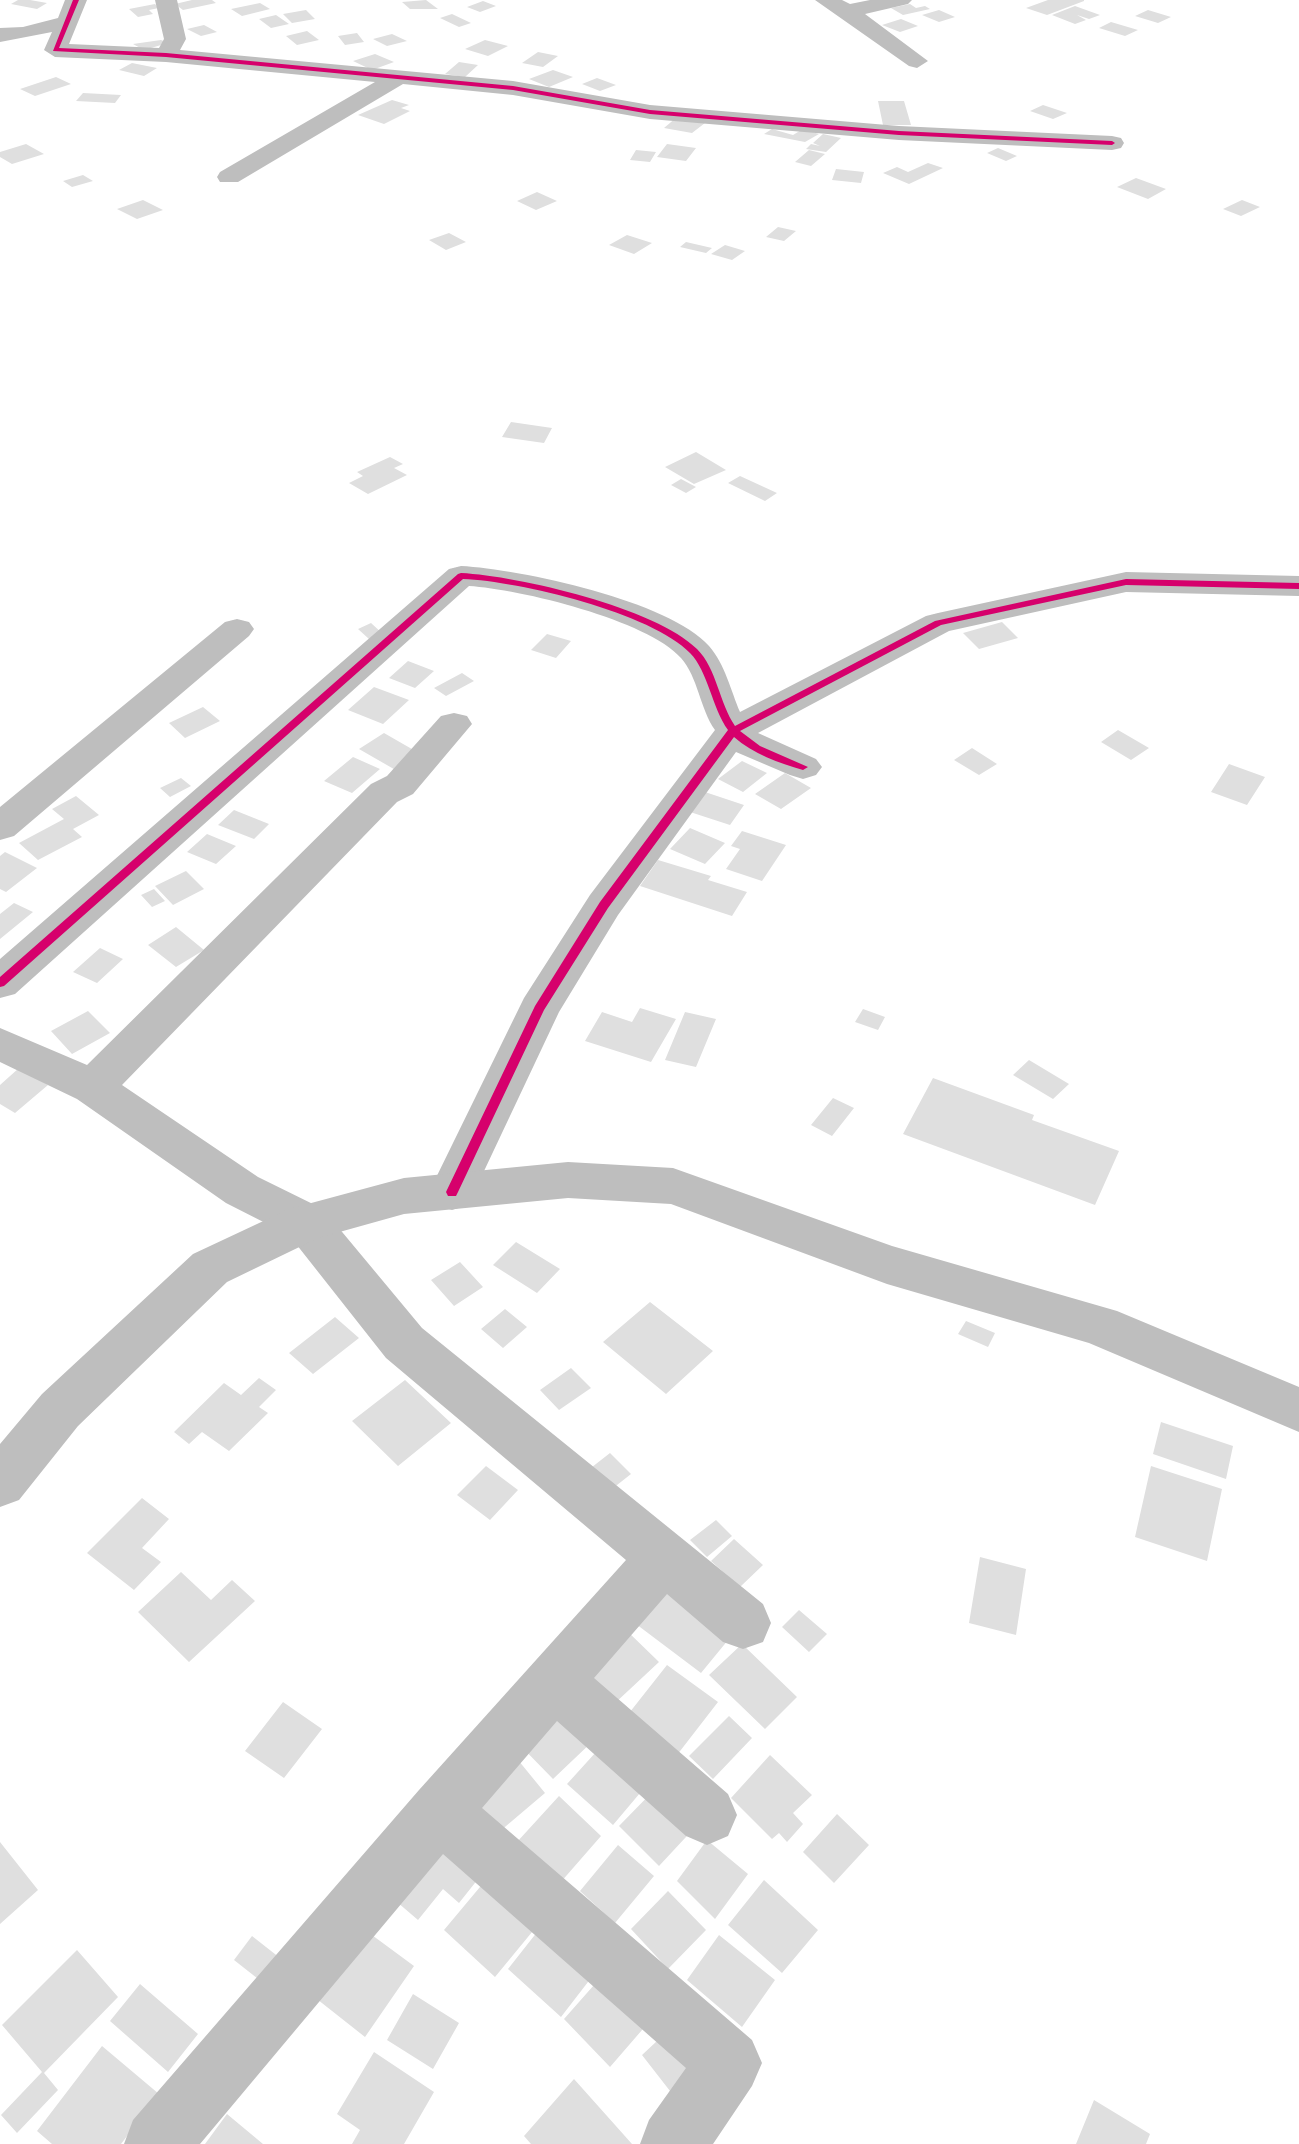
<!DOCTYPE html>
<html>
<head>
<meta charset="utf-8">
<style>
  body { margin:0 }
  canvas { display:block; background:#fff }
</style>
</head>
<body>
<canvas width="1299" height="2144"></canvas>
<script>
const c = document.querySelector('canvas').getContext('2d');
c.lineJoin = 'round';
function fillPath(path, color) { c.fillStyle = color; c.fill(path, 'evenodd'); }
fillPath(new Path2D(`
  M18 0H30L47 3 37 9 11 4Z
  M192 0H212L216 3 183 10 175 4Z
  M426 0 438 9H410L402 2Z
  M1048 0H1084V1L1047 15 1026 8Z
  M483 1 496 6 480 12 467 7Z
  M260 3 270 9 242 16 231 9Z
  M155 4 159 8 149 10 153 14 138 17 129 9Z
  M910 4 916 8 925 6 930 9 903 15 891 8Z
  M1075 6 1100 15 1089 19 1077 15 1086 20 1075 24 1052 15Z
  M306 10 315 19 292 23 283 14Z
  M939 10 955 17 939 22 922 15Z
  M1148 10 1171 17 1158 23 1135 16Z
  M452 14 471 23 459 27 440 18Z
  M276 15 289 24 271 28 259 19Z
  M901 19 918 26 900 32 882 25Z
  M1111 22 1138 30 1125 36 1099 28Z
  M204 25 217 32 201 36 187 29Z
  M307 31 319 40 297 45 286 36Z
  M357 33 364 42 345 45 338 36Z
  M392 34 407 41 387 46 373 39Z
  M161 40 168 43 144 50 133 44Z
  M485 40 508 46 488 56 465 49Z
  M538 52 558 56 543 67 522 63Z
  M375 54 394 62 372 70 353 61Z
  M459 62 478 65 465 77 445 74Z
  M132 63 157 68 144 76 119 70Z
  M553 70 573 77 549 87 529 79Z
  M56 77 71 84 35 96 20 89Z
  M597 78 616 85 600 91 582 84Z
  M83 93 121 95 115 103 76 101Z
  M392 100 409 105 401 108 410 111 384 124 358 115Z
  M878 101H904L911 125H883Z
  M1043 105 1067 113 1053 119 1030 111Z
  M677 117 705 123 692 133 664 128Z
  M772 129 793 135 803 129 819 134 805 142 764 134Z
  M823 134 841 138 826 152 806 149 811 144 820 146 813 143Z
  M26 144 44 154 12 164 0 157V152Z
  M667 144 696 148 686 161 657 157Z
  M998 148 1017 156 1006 161 987 153Z
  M636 150 656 152 650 162 630 160Z
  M809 150 825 154 811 166 795 162Z
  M928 163 943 168 909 184 883 173 897 167 908 172Z
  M836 169 864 172 861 183 832 180Z
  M83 175 93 181 72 187 63 181Z
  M1136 178 1166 189 1148 199 1117 187Z
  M537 192 557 201 536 210 517 201Z
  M143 200 163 210 137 219 117 209Z
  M1242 200 1260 207 1241 216 1223 209Z
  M778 227 796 231 784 241 766 237Z
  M449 233 466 242 446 250 429 240Z
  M627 235 652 243 634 254 609 245Z
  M686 242 712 248 706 253 680 247Z
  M725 245 745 251 732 260 711 254Z
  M511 422 552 428 544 443 502 437Z
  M696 452 726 470 694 484 665 467Z
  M390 457 403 464 394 468 407 475 368 494 349 483 363 476 357 472Z
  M740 476 777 493 765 501 728 483Z
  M681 479 696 487 686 493 671 485Z
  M1002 622 1018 638 979 649 963 633Z
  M371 623 383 634 369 639 358 629Z
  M547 634 571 641 556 658 531 650Z
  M408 661 434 671 415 688 389 678Z
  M462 673 474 681 446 696 434 688Z
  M374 687 409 700 383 724 348 710Z
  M203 707 220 721 185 738 169 723Z
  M1118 730 1149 748 1131 760 1101 742Z
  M384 733 424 756 399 772 359 749Z
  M972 748 997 764 979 775 954 760Z
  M353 757 380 769 352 793 324 781Z
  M742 761 767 773 743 792 718 779Z
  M1229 764 1265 777 1247 805 1211 792Z
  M785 773 811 788 781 809 755 794Z
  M181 778 191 786 170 797 160 788Z
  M702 791 744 805 730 825 687 811Z
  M76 796 99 815 73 829 82 837 38 860 19 843 64 819 52 809Z
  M234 810 269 824 254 839 218 825Z
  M690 828 725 843 705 864 670 849Z
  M742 831 786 845 762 881 726 869 740 849 731 846Z
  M207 834 236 846 216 864 187 852Z
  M5 852 37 868 6 892 0 889V856Z
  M658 860 711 876 708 880 747 892 732 916 640 886Z
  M186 871 204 889 173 905 155 886Z
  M154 889 165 901 152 907 141 895Z
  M14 903 33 912 0 939V914Z
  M176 927 204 950 176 967 148 945Z
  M100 948 123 959 97 983 73 972Z
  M640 1008 676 1019 651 1062 585 1041 602 1012 632 1022Z
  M863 1009 885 1017 878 1030 855 1022Z
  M88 1011 110 1033 72 1054 51 1031Z
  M685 1012 716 1019 696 1067 665 1060Z
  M1029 1060 1069 1084 1053 1099 1013 1075Z
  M19 1068 48 1085 15 1113 0 1104V1085Z
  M933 1078 1034 1115 1032 1120 1119 1151 1095 1205 903 1134Z
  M833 1098 854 1108 832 1136 811 1125Z
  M516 1242 560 1269 537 1293 493 1265Z
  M460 1262 483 1287 454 1306 431 1280Z
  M650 1302 713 1351 666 1394 603 1342Z
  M505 1309 527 1327 503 1348 481 1329Z
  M335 1317 359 1338 313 1374 289 1353Z
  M966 1321 995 1333 988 1347 958 1334Z
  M571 1368 591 1388 559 1410 540 1390Z
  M259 1378 276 1390 259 1407 268 1413 229 1451 202 1432 189 1444 174 1432 224 1383 241 1395Z
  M405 1380 451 1423 398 1466 352 1421Z
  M1161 1422 1233 1446 1226 1479 1153 1454Z
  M610 1453 631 1474 598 1500 578 1478Z
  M486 1466 518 1490 490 1520 457 1495Z
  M1151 1466 1222 1489 1207 1561 1135 1537Z
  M142 1498 169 1519 142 1548 161 1562 134 1590 87 1553Z
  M716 1520 732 1536 707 1557 690 1540Z
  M734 1539 763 1565 740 1587 711 1561Z
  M980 1557 1026 1569 1016 1635 969 1623Z
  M181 1572 211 1600 232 1580 255 1601 189 1662 138 1612Z
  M661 1580 733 1634 701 1673 628 1618Z
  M799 1610 827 1634 809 1652 782 1627Z
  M624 1628 659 1662 614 1704 579 1668Z
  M742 1644 797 1697 765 1729 709 1675Z
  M667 1665 718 1702 677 1755 626 1717Z
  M555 1701 594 1740 553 1779 515 1740Z
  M283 1702 322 1729 284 1778 245 1751Z
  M729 1716 752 1738 713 1779 689 1756Z
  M606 1741 651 1780 613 1825 567 1784Z
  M514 1755 545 1793 499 1832 467 1792Z
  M770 1755 812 1795 793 1813 803 1824 787 1842 779 1833 772 1839 731 1798Z
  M659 1785 699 1823 659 1866 619 1826Z
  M559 1796 601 1836 560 1883 517 1842Z
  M837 1814 869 1845 834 1883 803 1852Z
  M439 1822 490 1864 459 1903 443 1889 418 1920 383 1890Z
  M707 1840 748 1874 715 1919 677 1881Z
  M0 1842 38 1890 0 1924Z
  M618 1845 654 1876 615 1923 580 1891Z
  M764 1880 818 1930 782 1973 728 1925Z
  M485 1881 537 1926 495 1977 444 1930Z
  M668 1891 706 1930 668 1969 631 1929Z
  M545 1922 598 1969 561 2017 508 1969Z
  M357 1924 414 1966 365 2037 308 1992Z
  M719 1935 775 1980 742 2027 687 1980Z
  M252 1936 280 1958 262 1982 234 1960Z
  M77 1950 118 1997 44 2073 58 2090 17 2133 1 2115 42 2072 2 2025Z
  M609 1968 655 2015 610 2067 564 2019Z
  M140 1984 198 2034 168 2072 110 2021Z
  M413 1994 459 2023 433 2069 387 2040Z
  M672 2027 707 2071 677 2100 642 2055Z
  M102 2046 159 2094 121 2144H52L37 2131Z
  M374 2052 434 2092 404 2144H352L360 2130 337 2114Z
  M574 2079 632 2144H531L524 2136Z
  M1094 2100 1150 2134 1146 2144H1076Z
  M227 2114 263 2144H205Z`), '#dfdfdf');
fillPath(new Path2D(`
  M65 0H87L69 44 159 48 164 39 155 0H177L186 39 180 50 513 81 650 105 899 126 1112 136 1121 138 1124 143 1121 148 1112 150 899 140 650 119 513 95 403 84 238 182H220L217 177 220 172 375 82 166 62 55 57 44 50 52 32 0 42V28L23 27 58 18Z
  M815 0H842L850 4 870 0H912L908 4 865 14 928 61 917 68 909 66Z
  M461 566C520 569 670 601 709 646 725 664 731 691 740 712L926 616 938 613 1126 572 1299 576V596L1126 592 949 631 758 733 816 759 822 767 816 775 803 779 790 775 736 752 618 915 559 1012 468 1205 452 1210 436 1205 429 1192 524 998 590 895 715 730C700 709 698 677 681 658 648 620 519 589 469 586L15 994 0 998V959L449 569Z
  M237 619 249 622 254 629 249 636 14 836 0 840V807L225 622Z
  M454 713 467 716 472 724 413 794 397 802 122 1085 258 1177 323 1209 422 1328 763 1604 771 1623 763 1642 743 1649 723 1642 667 1594 594 1678 728 1794 737 1815 728 1836 707 1845 686 1836 557 1721 482 1808 752 2040 762 2063 752 2086 713 2144H640L649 2120 686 2068 443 1854 200 2144H124L133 2120 419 1790 626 1560 386 1358 289 1235 226 1203 77 1099 0 1062V1028L87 1065 371 784 387 776 441 716Z`), '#bebebe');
fillPath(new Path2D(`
  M568 1162 673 1168 892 1246 1117 1311 1299 1387V1432L1089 1343 887 1284 671 1204 568 1198 404 1214 318 1238 227 1282 78 1426 19 1500 0 1507V1444L42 1394 193 1254 289 1209 404 1178Z`), '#bebebe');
fillPath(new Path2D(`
  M73 0H79L59 48 166 53 513 86 650 110 899 131 1112 141 1115 143 1112 145 899 135 650 114 513 90 166 57 53 51Z
  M461 573C519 576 656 608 697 649 717 669 719 703 735 726L935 621 1126 579 1299 583V589L1126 585 941 625 740 731 760 746 808 767 803 770C779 763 753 754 734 737L608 908 544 1010 458 1192 456 1196H448L446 1192 535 1006 600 902 728 730C712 708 708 671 690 653 652 613 519 581 463 579L4 986 0 987V977L458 574Z`), '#d6006c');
</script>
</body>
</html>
